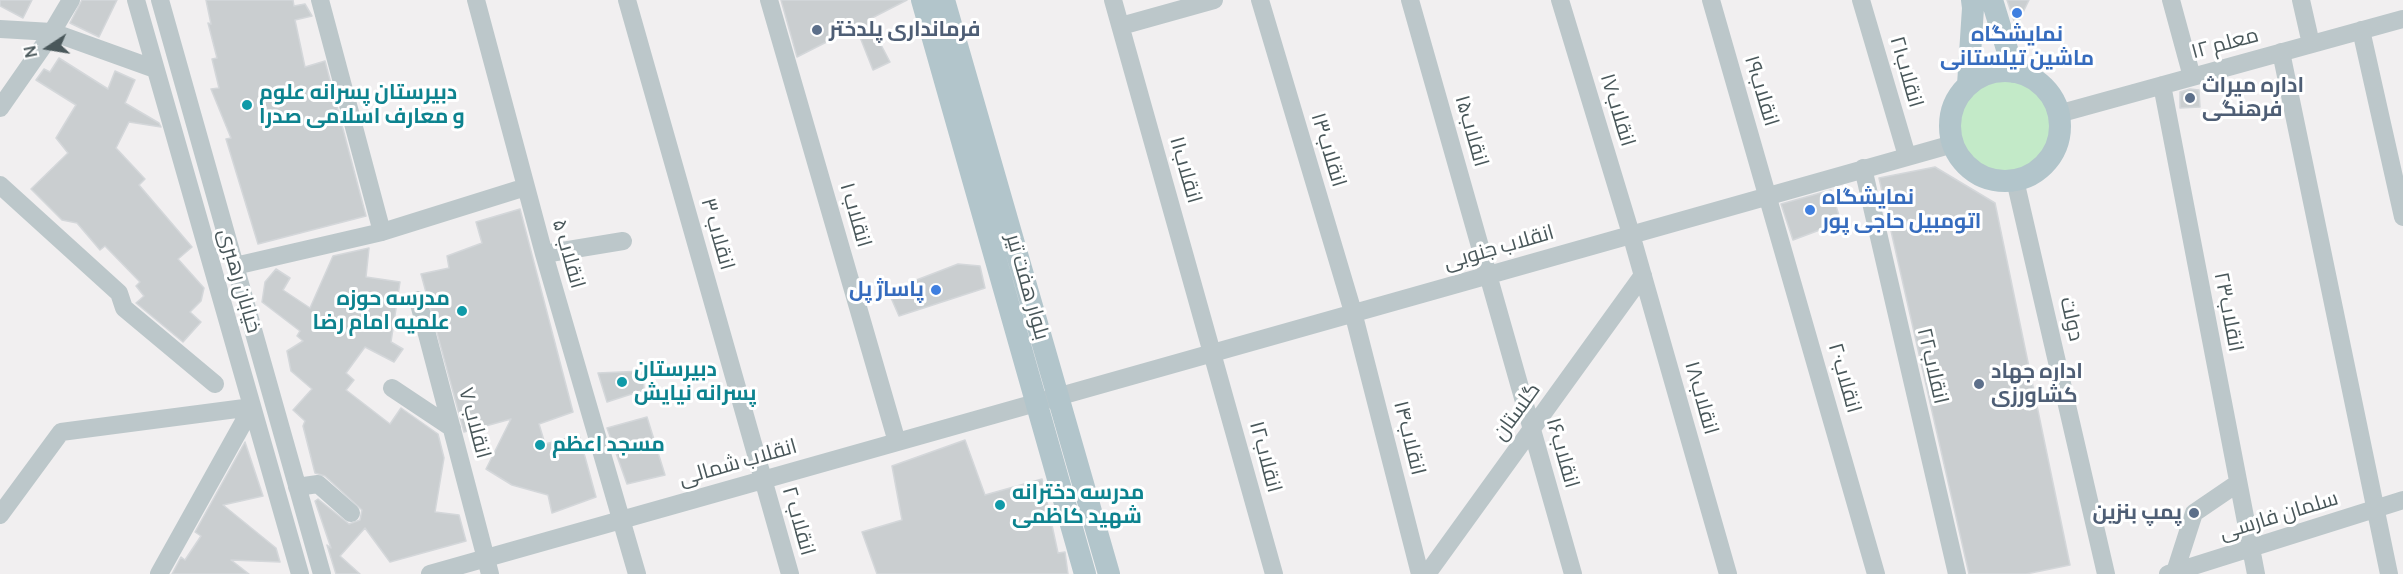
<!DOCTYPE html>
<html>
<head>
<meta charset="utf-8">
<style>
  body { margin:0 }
  #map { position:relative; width:2403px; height:574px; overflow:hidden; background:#f1eff0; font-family:Manrope,sans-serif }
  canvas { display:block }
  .north { position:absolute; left:18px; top:18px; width:60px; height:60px; -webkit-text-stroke:4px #fff; paint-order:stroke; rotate:258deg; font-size:16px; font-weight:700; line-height:24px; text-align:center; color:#49575a }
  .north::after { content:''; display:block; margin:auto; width:21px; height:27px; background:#49575a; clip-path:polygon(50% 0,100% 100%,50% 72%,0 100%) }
</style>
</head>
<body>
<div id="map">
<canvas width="2403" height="574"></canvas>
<div class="north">N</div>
</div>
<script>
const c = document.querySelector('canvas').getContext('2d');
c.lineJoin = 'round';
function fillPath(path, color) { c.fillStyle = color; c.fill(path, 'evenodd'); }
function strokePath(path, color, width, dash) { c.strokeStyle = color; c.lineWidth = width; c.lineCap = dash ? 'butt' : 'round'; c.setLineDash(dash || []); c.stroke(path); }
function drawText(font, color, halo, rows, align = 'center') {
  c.font = font + ' Manrope,Cairo,sans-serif'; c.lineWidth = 6; c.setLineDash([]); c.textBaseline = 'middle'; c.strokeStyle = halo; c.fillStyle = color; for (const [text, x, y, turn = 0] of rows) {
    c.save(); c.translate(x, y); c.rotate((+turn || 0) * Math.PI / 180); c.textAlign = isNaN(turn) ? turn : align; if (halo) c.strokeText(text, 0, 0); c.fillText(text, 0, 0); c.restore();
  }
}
fillPath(new Path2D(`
  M1957 125a48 48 0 1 1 96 0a48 48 0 1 1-96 0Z`), '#c3eac8');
const building = new Path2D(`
  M0 0H32L23 18 0 6Z
  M82 0H117L99 37 70 23Z
  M206 0H293L294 6 305 4 312 16 295 20 305 67 325 61 366 216 258 244 226 139 231 138 211 89 219 88 212 59 217 58 208 23 211 24Z
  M781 0H907L868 20 890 62 873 70 856 27 797 57Z
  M2007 0H2029L2016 27Z
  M59 58 108 89 115 71 135 80 125 103 159 123 161 127 129 122 116 148 145 179 139 185 192 247 178 259 204 288 201 301 190 312 201 322 183 342 136 303 144 296 136 286 140 282 105 246 100 250 77 223 62 220 31 189 68 153 56 138 76 105 36 80 44 69 50 72Z
  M2190 89 2199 90 2200 107 2180 108V92Z
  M1935 167 1995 203 2070 565 2026 574H1969L1879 178Z
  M1831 190 1841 222 1793 240 1781 204Z
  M520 209 573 412 539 424 545 444 579 435 596 497 552 513 548 495 512 485 486 469 511 419 464 432 421 274 449 268 447 256 482 243 476 222Z
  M369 248 366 277 400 282 391 342 403 349 394 362 365 347 346 373 354 380 346 390 390 424 401 408 438 434 444 458 435 512 459 515 466 541 390 562 365 528 340 556 360 574H336L327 545 331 548 315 501 318 499 349 524 360 520 362 510 325 476 315 473 303 426 305 421 293 410 312 389 291 371 287 351 303 341 297 336 300 331 262 302 265 282 276 269 290 278 283 290 310 308 333 256Z
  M958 264 980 266 985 288 899 316 888 291Z
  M643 371 644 390 607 402 598 373Z
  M647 417 665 475 627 484 607 428Z
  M965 440 985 495 1042 479 1058 553 1065 552 1068 574H877L862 532 902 520 892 466Z
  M245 442 263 496 223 505 276 548 280 562 231 560 249 574H172L181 557 185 560 201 536 195 532Z`);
fillPath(building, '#caced0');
strokePath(building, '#d4d7da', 1.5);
strokePath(new Path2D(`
  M136 0 300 574
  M160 0 322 574
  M320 0 382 232
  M476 0 544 254 637 574
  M627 0 790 574
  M769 0 897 442
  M1113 0 1274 574
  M1260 0 1353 312 1420 574
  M1410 0 1573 574
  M1560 0 1631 234 1728 574
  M1711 0 1876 574
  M1861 0 1907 156
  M2171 0 2192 77
  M2301 0 2311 44
  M1121 26 1214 0
  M0 29 52 32 155 69
  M2361 30 2403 217
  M2281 52 2389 574
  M2162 85 2256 574
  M0 108 46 42 71 0
  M2058 114 2403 19
  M1863 168 1957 574
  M2015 180 2106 574
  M0 185 119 293 124 308 215 384
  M544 254 623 241
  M235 266 382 232 526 187
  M418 300 490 574
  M392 388 452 428
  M297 487 318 484 351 513
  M0 515 61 432 252 407
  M2175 572 2194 513 2238 483
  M159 574 252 407
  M430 574 1953 144
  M1427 574 1643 275
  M2168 574 2403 500`), '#bcc7ca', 18);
strokePath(new Path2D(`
  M922 0 1085 574
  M944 0 1109 574
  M1992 0 2014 72
  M1950 126a55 55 0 1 1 110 0a55 55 0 1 1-110 0Z
  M1968 85 1973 8 1972 0`), '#b2c5cb', 22);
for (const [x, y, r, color] of [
  [2017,13,6,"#3f7fe0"],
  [817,30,6,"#5c6f8a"],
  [2190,98,6,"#5c6f8a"],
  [247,105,6,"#0f9aa8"],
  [1810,210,6,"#3f7fe0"],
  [936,290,6,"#3f7fe0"],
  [462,311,6,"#0f9aa8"],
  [622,382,6,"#0f9aa8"],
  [1979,384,6,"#5c6f8a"],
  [540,445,6,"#0f9aa8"],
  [1000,505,6,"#0f9aa8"],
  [2194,513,6,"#5c6f8a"]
]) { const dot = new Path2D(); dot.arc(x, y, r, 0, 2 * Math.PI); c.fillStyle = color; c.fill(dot); strokePath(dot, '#fff', 2); }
drawText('bold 21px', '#4e5e75', '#fff', [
  ["فرمانداری پلدختر",829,30],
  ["اداره میراث",2202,86],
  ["فرهنگی",2202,110],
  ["اداره جهاد",1991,372],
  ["کشاورزی",1991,396],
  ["پمپ بنزین",2182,513,"right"]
], 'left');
drawText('bold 21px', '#366cbe', '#fff', [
  ["نمایشگاه",2017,35],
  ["ماشین تیلستانی",2017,59],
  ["نمایشگاه",1822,198,"left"],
  ["اتومبیل حاجی پور",1822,222,"left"],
  ["پاساژ پل",924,290,"right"]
]);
drawText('21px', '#49575a', '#fff', [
  ["معلم ۱۲",2225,44,-15],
  ["انقلاب۲۱",1906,72,74],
  ["انقلاب۱۹",1761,91,73],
  ["انقلاب۱۷",1617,110,73],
  ["انقلاب۱۵",1471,131,74],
  ["انقلاب۱۳",1328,150,73],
  ["انقلاب۱۱",1185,170,74],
  ["انقلاب ۱",855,215,74],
  ["انقلاب ۳",717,234,74],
  ["انقلاب جنوبی",1499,248,-16],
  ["انقلاب ۵",568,254,74],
  ["خیابان رهبری",239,281,74],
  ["بلوار هفت تیر",1027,287,74],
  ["انقلاب۲۳",2228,312,79],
  ["دولت",2071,319,77],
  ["انقلاب۲۲",1932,366,77],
  ["انقلاب۲۰",1844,378,74],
  ["انقلاب۱۸",1701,398,74],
  ["گلستان",1517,412,-54],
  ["انقلاب ۷",474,423,75],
  ["انقلاب۱۴",1409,438,76],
  ["انقلاب۱۶",1562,453,74],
  ["انقلاب۱۲",1265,457,75],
  ["انقلاب شمالی",738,463,-16],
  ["سلمان فارسی",2279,516,-17],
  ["انقلاب ۲",798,521,74]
]);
drawText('bold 21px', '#0d838f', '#fff', [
  ["دبیرستان پسرانه علوم",259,93],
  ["و معارف اسلامی صدرا",259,117],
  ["مدرسه حوزه",450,299,"right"],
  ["علمیه امام رضا",450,323,"right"],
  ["دبیرستان",634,370],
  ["پسرانه نیایش",634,394],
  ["مسجد اعظم",552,445],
  ["مدرسه دخترانه",1012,493],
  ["شهید کاظمی",1012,517]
], 'left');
</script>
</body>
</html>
